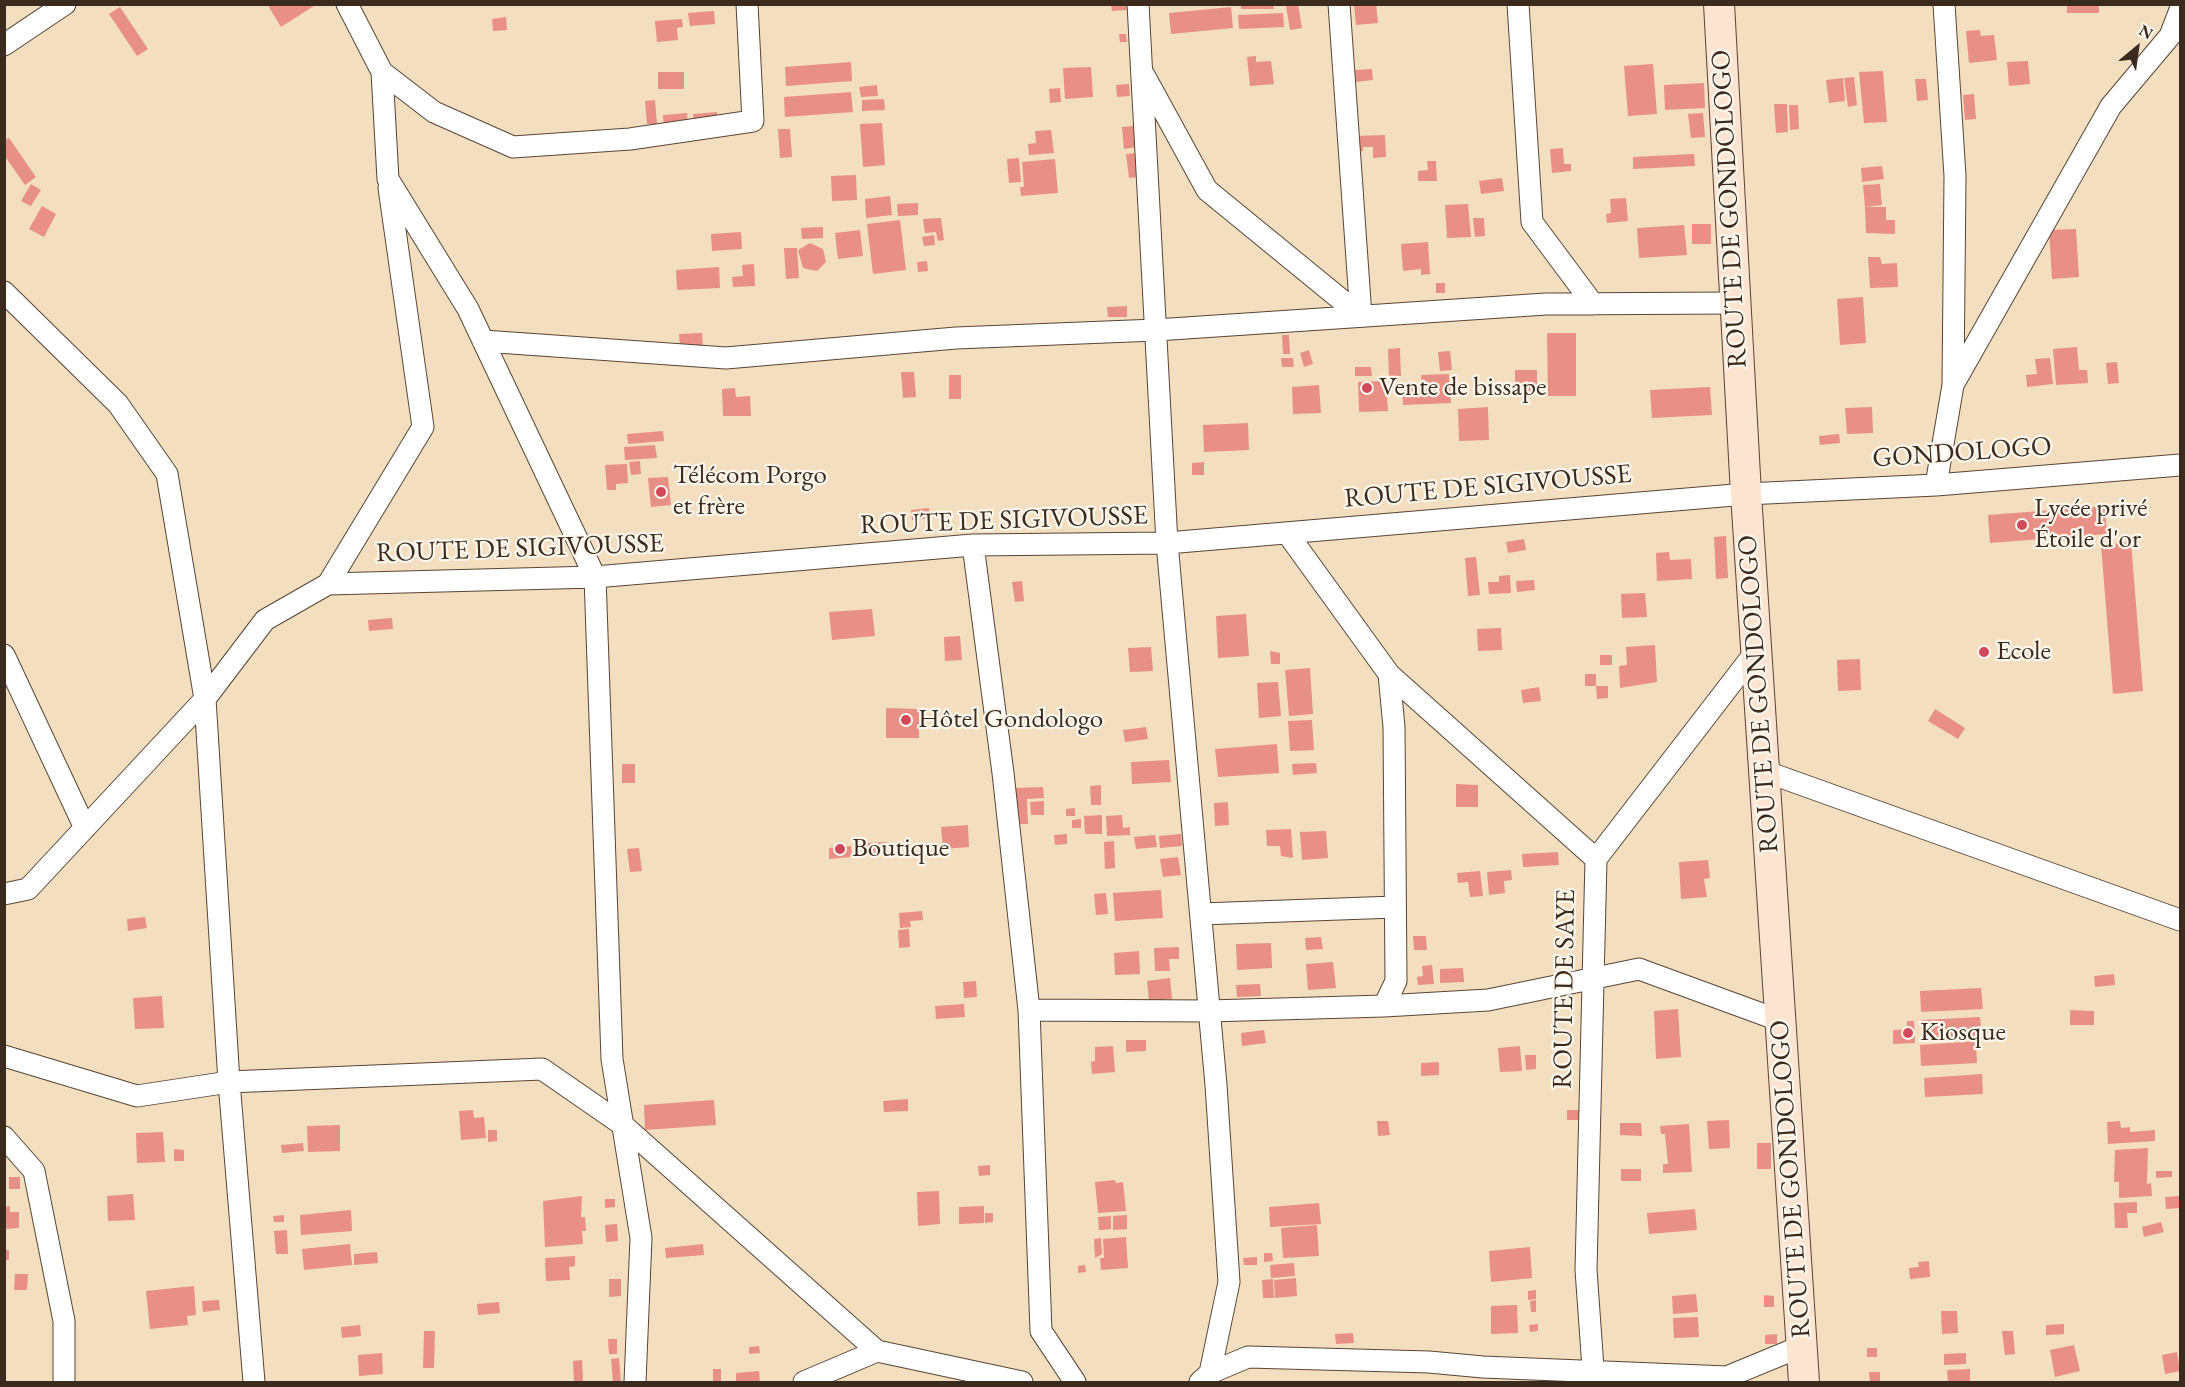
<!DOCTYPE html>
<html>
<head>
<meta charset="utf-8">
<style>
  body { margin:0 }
  #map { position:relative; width:2185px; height:1387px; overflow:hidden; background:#f4dec0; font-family:"EB Garamond",serif }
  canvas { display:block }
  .frame { position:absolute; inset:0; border:6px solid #3b2a1e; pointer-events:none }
  .north { position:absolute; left:2107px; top:18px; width:60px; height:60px; -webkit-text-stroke:4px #fbf7ec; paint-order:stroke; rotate:29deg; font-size:16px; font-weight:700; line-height:24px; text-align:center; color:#3b2a1e }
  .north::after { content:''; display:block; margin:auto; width:21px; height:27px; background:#3b2a1e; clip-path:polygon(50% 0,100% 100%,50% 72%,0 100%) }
</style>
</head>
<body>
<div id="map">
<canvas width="2185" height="1387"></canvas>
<div class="frame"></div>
<div class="north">N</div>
</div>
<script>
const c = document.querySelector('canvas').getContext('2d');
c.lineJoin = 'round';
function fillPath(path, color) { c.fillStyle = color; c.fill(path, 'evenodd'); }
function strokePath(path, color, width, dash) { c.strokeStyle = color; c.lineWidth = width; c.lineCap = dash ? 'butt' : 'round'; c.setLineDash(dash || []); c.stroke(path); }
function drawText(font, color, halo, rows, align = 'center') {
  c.font = font + ' "EB Garamond",serif'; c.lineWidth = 4.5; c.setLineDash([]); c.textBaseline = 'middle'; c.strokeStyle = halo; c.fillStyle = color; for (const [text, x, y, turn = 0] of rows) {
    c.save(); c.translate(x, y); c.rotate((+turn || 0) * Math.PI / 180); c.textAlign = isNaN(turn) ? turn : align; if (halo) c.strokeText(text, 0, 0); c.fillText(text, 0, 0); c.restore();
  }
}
fillPath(new Path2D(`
  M267 4H317L281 27Z
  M1111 4H1126L1127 10 1112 11Z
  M1241 4H1273L1274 9H1241Z
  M1298 4 1302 28 1290 30 1286 6Z
  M1354 4H1376L1378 23 1356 25Z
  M2067 4H2099V13H2067Z
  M120 7 148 49 137 56 109 14Z
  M1231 7 1233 28 1171 34 1169 13Z
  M714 11 715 24 690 26 688 13Z
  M1283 13 1284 27 1239 29 1238 15Z
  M506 17 507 30 493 31 492 19Z
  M682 19 683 27 677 28 678 40 657 42 655 21Z
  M1980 30 1981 36 1994 35 1997 60 1969 63 1966 31Z
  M1119 34H1126L1127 42H1120Z
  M1256 56V62L1271 61 1274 84 1250 86 1247 57Z
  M2028 61 2030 84 2009 86 2007 62Z
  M851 62 852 81 786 86 785 67Z
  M1653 64 1657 114 1628 116 1624 66Z
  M1091 67 1093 97 1065 99 1063 68Z
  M1372 69 1373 80 1356 82 1355 70Z
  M1883 71 1887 122 1864 123 1859 72Z
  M658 72H684V89H658Z
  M1854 77 1857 105 1848 107 1844 78Z
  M1843 78 1845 101 1829 103 1826 80Z
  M1915 79H1926L1928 100 1917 101Z
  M1704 83 1705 108 1665 110 1664 85Z
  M1129 84 1130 96 1117 97 1116 85Z
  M877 85 878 96 861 97 859 87Z
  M1060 88 1061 102 1050 103 1049 89Z
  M851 92 853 112 785 117 784 97Z
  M1974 94 1976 119 1965 120 1963 95Z
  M884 99 885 110 862 111V100Z
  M655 100 657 124H647L645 101Z
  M1774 104H1787L1788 132 1776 133Z
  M1789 105H1798L1799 129 1790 130Z
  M717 112 718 124 694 125 693 114Z
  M687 113 688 125 664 128 663 115Z
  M1703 113 1705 137 1691 138 1688 114Z
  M882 123 885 165 863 167 860 124Z
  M1133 126 1136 147 1124 149 1122 127Z
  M778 129H790L792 157 780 158Z
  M1051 130 1054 153 1029 155 1028 144 1036 143 1035 131Z
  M1385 135 1386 157 1373 158V147H1363V151L1355 152 1354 136Z
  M9 138 36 177 25 185 4 155V141Z
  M1563 148 1564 164H1571V171L1552 173 1550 149Z
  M1136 153 1139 177 1129 178 1126 154Z
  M1694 154 1695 166 1633 169V157Z
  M1019 158 1021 182 1009 183 1007 159Z
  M1055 159 1058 193 1021 196 1020 187H1024L1022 162Z
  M1427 161H1436L1437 181H1418V171L1428 170Z
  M1882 166 1884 179 1862 182 1861 168Z
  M856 175 857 200 832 201 831 176Z
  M1502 178 1504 191 1481 194 1479 181Z
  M31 184 41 190 31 206 21 201Z
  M1880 184 1882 205 1865 207 1863 185Z
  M890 196 892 215 866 218 865 199Z
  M1626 198 1628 221 1607 223 1606 214 1611 213 1610 199Z
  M918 203V215L898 216 897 204Z
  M1468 204 1471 237 1447 238 1445 205Z
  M42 206 56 214 44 237 29 229Z
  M1865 207H1886V220H1895V234L1866 233Z
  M941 218 944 240 938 241 936 232 925 233 923 219Z
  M1473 218H1484L1485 236 1475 237Z
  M900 220 906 270 873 274 867 224Z
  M1692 224H1711V244H1692Z
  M1684 225 1687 255 1639 258 1637 228Z
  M823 227V238L802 239 801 228Z
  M2076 229 2079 277 2052 279 2049 230Z
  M860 230 863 256 838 259 835 233Z
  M741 232 742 249 712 251 711 234Z
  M934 235 935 245 924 246 922 237Z
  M1428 242 1430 274 1421 275V269L1403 271 1401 244Z
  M810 243 823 249 826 262 817 271 803 268 798 250Z
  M784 248H797L799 278 786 279Z
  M1868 257H1880L1882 264 1897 263 1898 287 1870 288Z
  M927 261 928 271 918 272 917 262Z
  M754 264 755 286 733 287 732 277 743 276 742 265Z
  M719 267 720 288 677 290 676 270Z
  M1436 283H1445V293H1436Z
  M1863 297 1866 343 1840 345 1837 299Z
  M1127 306V317H1108L1107 307Z
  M702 333 703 346 680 347 679 334Z
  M1547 333H1576V396H1548Z
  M1282 335H1289L1290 354H1283Z
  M2077 347 2079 370H2087L2088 383 2056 385 2053 349Z
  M1400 348 1401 376H1389L1388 349Z
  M1309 350 1313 364 1304 367 1300 353Z
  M1450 351 1452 370 1440 371 1438 352Z
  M1281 358H1293L1294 367H1282Z
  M2050 358 2053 384 2027 387 2026 375 2037 374 2035 359Z
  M2117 362 2119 383 2108 384 2106 363Z
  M1355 367H1371L1372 376H1355Z
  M1515 370H1537V391H1515Z
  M901 372H914L916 397 903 398Z
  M1449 374 1451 403 1403 405 1402 385 1422 384 1421 375Z
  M949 375H961V399H949Z
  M1386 381 1388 411 1359 412 1358 382Z
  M1319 385 1321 413 1293 414 1292 387Z
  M1710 387 1712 415 1652 418 1650 390Z
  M735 388 736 397 750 396 751 416H723L722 389Z
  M1488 407 1489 440 1459 441 1458 409Z
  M1872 407 1873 433 1847 434 1845 408Z
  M1248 423 1249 450 1204 452 1203 425Z
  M663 431 664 441 628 444 627 434Z
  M1839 434 1840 443 1820 445 1819 436Z
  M655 445 657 458 625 460 624 447Z
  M640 461 641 474 631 475 629 462Z
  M1204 462V475H1192V463Z
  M627 464 628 483 616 484V490H607L605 465Z
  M668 477 671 505 651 507 648 478Z
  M2105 506 2107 534 1990 543 1988 515Z
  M929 508V518L912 520 911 510Z
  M1726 536 1728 578 1716 579 1714 537Z
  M1524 539 1526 550 1508 553 1506 542Z
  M2131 542 2143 691 2113 694 2101 545Z
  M1669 552 1670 560 1691 559 1692 579 1657 581 1656 553Z
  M1476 557 1480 595 1468 596 1465 558Z
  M1510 575 1511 593 1489 594 1488 582H1499V576Z
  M1534 580 1535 590 1517 592 1516 581Z
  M1022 581 1024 601 1015 602 1012 582Z
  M1645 593 1647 617 1622 618 1621 594Z
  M872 609 875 636 832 640 829 612Z
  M1246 614 1249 656 1218 658 1216 616Z
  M392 618 393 629 369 631 368 620Z
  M1501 628 1502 650 1478 651 1477 629Z
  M960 636 962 660 945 661 944 637Z
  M1655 645 1657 682 1620 688 1619 666 1627 665 1626 647Z
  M1151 647 1153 671 1130 672 1128 648Z
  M1270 651 1280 653V664H1271Z
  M1600 655H1612V665H1600Z
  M1860 659 1861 690 1838 691 1837 660Z
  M1310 668 1313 714 1289 716 1285 670Z
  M1585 674H1596V686H1585Z
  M1278 682 1281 716 1259 718 1257 683Z
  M1596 686H1608V698L1597 699Z
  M1539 687 1541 701 1523 703 1521 690Z
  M886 708 919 709V738H886Z
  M1935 709 1965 728 1958 739 1928 721Z
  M1312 720 1314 750 1290 751 1288 721Z
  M1146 727 1148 739 1125 742 1123 730Z
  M1277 744 1279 773 1218 777 1215 749Z
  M1169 760 1171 782 1132 784 1131 762Z
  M1316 763 1317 773 1293 775 1292 764Z
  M622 764H635V783H622Z
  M1456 784 1478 785V807H1456Z
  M1101 785V805H1091L1090 786Z
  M1043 787 1044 798 1027 799 1028 824H1015L1014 788Z
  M1044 801V815H1031L1030 802Z
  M1228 802 1229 825 1215 826 1214 803Z
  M1075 808V816H1066V809Z
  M1102 815V834H1085L1084 816Z
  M1122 815 1123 828 1130 827V835L1107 836 1106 816Z
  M1081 819V828H1072V820Z
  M968 825 969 847 943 849 941 827Z
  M1291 829 1293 858 1281 856 1280 846H1267L1266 830Z
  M1326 831 1328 858 1302 860 1300 832Z
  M1067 834V844L1055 845 1054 835Z
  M1181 834 1182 846 1160 848 1159 836Z
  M1155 835 1157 847 1136 849 1134 837Z
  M1114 841 1115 868 1105 869 1104 842Z
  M887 842 888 853 867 855 866 843Z
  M851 846 852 857 829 859V848Z
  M639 848 642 871 630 872 627 849Z
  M1558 852 1559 865 1523 867 1522 854Z
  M1178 857 1181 875 1163 877 1160 859Z
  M1708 860 1710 878 1704 879 1707 897 1681 899 1679 862Z
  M1511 870 1512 880 1504 881 1505 893 1489 895 1487 872Z
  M1480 871 1483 896 1470 897 1468 882 1458 883 1457 873Z
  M1161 890 1163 918 1115 921 1113 893Z
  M1106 893 1108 914 1096 915 1094 894Z
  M922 911 923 920 910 921 911 927 900 928 899 913Z
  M145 917 147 928 128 931 127 919Z
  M909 929 910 947 899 948 898 930Z
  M1413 936H1426L1427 950H1414Z
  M1321 937 1323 949 1306 950 1305 938Z
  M1271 943 1272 968 1237 970 1236 944Z
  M1179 947V959H1169L1170 971H1155L1154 948Z
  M1139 951 1140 974 1115 975 1114 953Z
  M1333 962 1336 988 1308 990 1306 964Z
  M1432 965 1434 984 1418 985 1417 977 1423 976 1422 966Z
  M1463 968 1464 982 1440 983V969Z
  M2114 974 2115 985 2095 987 2094 976Z
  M1170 978 1172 999 1149 1001 1147 981Z
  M976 981 977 997 964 998 963 982Z
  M1260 984 1261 996 1237 997 1236 985Z
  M1981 988 1983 1009 1921 1012 1920 991Z
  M162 996 164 1028 135 1029 133 998Z
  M964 1004 965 1017 936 1019 935 1006Z
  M1678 1009 1681 1057 1656 1059 1654 1011Z
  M2070 1010 2094 1011V1025H2070Z
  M1980 1017 1982 1039 1922 1042 1921 1020Z
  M1907 1021H1914L1915 1043 1893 1044V1030L1907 1029Z
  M1264 1030 1266 1043 1242 1046 1241 1033Z
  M1126 1040H1146V1051L1126 1052Z
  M1976 1041 1977 1063 1921 1066 1920 1045Z
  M1113 1046 1115 1072 1092 1074 1091 1062 1095 1061V1047Z
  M1520 1046 1522 1071 1500 1072 1498 1048Z
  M1525 1055H1536V1069L1526 1070Z
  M1439 1062V1075L1421 1076V1063Z
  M1982 1074 1983 1094 1925 1097 1924 1078Z
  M908 1099V1111L884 1112 883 1101Z
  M714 1100 716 1125 645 1130 644 1105Z
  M473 1110 474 1118 484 1117 486 1138 461 1140 459 1111Z
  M1567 1110H1579V1120H1567Z
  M1729 1120 1730 1148 1709 1149 1707 1121Z
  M1377 1121H1388L1390 1135 1378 1136Z
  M2120 1121 2121 1128 2130 1127V1132L2155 1130V1141L2108 1144 2107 1122Z
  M1620 1123H1641L1642 1136 1620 1135Z
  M1689 1124 1692 1172 1663 1173V1164H1668L1665 1134H1661L1660 1126Z
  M340 1125V1151L308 1152 307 1126Z
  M488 1130H497V1141L488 1142Z
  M163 1132 165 1162 137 1163 136 1133Z
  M303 1143 304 1151 282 1153 281 1145Z
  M1757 1143H1771V1169H1757Z
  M2148 1148 2147 1184 2151 1183 2152 1196 2119 1198V1182H2114L2115 1150Z
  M174 1149 184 1150V1161H174Z
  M990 1165V1175L979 1176 978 1166Z
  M1621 1169H1641V1181H1621Z
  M2156 1171H2172V1177L2156 1178Z
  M9 1177H20V1189H9Z
  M1115 1180 1116 1183 1123 1182 1126 1211 1098 1213 1095 1182Z
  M939 1191 940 1224 918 1226 917 1192Z
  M133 1194 135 1220 108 1221 107 1196Z
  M582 1196 581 1217H585L586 1231H582L583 1244 545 1247 543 1201Z
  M2179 1196 2180 1208 2166 1209 2165 1197Z
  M605 1199H615V1207L605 1208Z
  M2137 1202V1213H2127L2128 1228H2115L2114 1203Z
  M1319 1203 1321 1224 1270 1227 1269 1207Z
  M10 1206V1212H19V1228L4 1229V1207Z
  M984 1206V1223L959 1224V1207Z
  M1695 1209 1697 1230 1649 1234 1647 1213Z
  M351 1210 352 1231 301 1235 300 1215Z
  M985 1213H993V1222L985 1223Z
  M284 1215V1222H274L273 1216Z
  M1127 1215V1229L1113 1230V1216Z
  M1111 1216V1229L1099 1230 1098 1217Z
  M2161 1222 2164 1232 2144 1237 2142 1227Z
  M617 1224 618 1241 606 1242 605 1225Z
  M1317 1225 1319 1256 1283 1258 1281 1228Z
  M287 1230 288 1254H276L274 1231Z
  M1126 1237 1128 1268 1101 1270 1100 1258H1104L1103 1239Z
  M1101 1238 1102 1254 1095 1258 1094 1239Z
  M350 1244 352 1265 304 1270 302 1249Z
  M703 1244 704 1255 666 1258 665 1248Z
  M1530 1247 1532 1278 1491 1282 1489 1251Z
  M4 1250H9V1260H4Z
  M377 1252 378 1263 354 1265V1254Z
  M1264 1253H1272L1273 1261 1264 1262Z
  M575 1256V1266L569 1267 570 1280 546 1281 545 1258Z
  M1257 1257V1265H1244L1243 1258Z
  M1929 1261 1930 1277 1910 1279 1909 1268 1919 1267 1918 1262Z
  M1294 1263 1295 1276 1271 1278 1270 1265Z
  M1085 1265 1086 1272 1078 1273V1266Z
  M15 1274H28L27 1290H14Z
  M1296 1278 1297 1296 1275 1298 1274 1280Z
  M609 1279H621V1296L609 1297Z
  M1273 1279 1274 1298H1263L1262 1280Z
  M194 1286 196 1315 187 1316 188 1325 150 1329 146 1291Z
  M1536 1290V1299L1528 1300V1291Z
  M1696 1294 1698 1312 1673 1314 1672 1296Z
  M1764 1295 1774 1296V1307H1764Z
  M219 1300 220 1310 203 1312 202 1301Z
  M1536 1300V1312H1531L1530 1301Z
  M499 1302 500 1313 478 1315 477 1304Z
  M1517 1305 1518 1333 1491 1334V1306Z
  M1941 1311H1957L1958 1333 1942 1334Z
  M1698 1317 1699 1337 1674 1338 1673 1318Z
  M1538 1324V1331L1530 1332 1529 1325Z
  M2064 1324V1334L2046 1335V1325Z
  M360 1325 361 1336 342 1338 341 1327Z
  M424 1331H435L434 1368H423Z
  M2002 1331H2013L2015 1354 2005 1355Z
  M1353 1333 1354 1343 1336 1344 1335 1334Z
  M1777 1334V1344H1765V1335Z
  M608 1339H617V1354H609Z
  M2074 1345 2080 1371 2055 1377 2050 1350Z
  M759 1346 760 1353 749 1354V1347Z
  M1867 1348H1877V1357H1867Z
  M2177 1352 2180 1371 2165 1374 2162 1355Z
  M382 1353 383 1374 359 1376 358 1355Z
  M1966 1353V1364L1944 1365V1354Z
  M619 1358 621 1382H613L611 1359Z
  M582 1360 583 1382H574L573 1361Z
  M713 1369H721V1382H713Z
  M1970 1369V1382H1948L1947 1370Z
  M759 1371 760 1382H736V1373Z
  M1869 1372H1880V1382H1870Z`), '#e89085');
const street = new Path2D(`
  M347 4 382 72 388 179 468 309 595 577 612 1059 641 1238 635 1382
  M1138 4 1167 543 1216 1085 1229 1282 1210 1373 1200 1382
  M1339 4 1361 316
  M1518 4 1532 222 1593 304
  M4 45 65 4
  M382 72 434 112 513 147 630 139 753 121 747 4
  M1144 75 1207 190 1361 316
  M4 292 118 404 167 474 205 699 229 1082 254 1382
  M483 341 726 358 956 338 1156 330 1546 304 1735 303
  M1954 383 2111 106 2170 36 2180 10
  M1936 485 1953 385 1955 176 1944 4
  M973 545 1003 773 1029 1010 1041 1331 1075 1382
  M328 584 423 427 389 188
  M4 655 85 828
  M1389 674 1596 859
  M1764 771 2180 920
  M4 894 28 889 205 699 265 620 328 584 595 577 973 545 1167 543 1746 494 1936 485 2180 465
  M1201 914 1395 907
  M1384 1006 1488 1000 1639 969 1781 1021
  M1029 1010 1209 1011 1384 1006 1396 981 1394 727 1389 674 1287 533
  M4 1056 137 1096 229 1082 542 1069 623 1125 877 1351
  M4 1137 34 1171 64 1321V1382
  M1210 1373 1248 1357 1429 1362 1483 1367 1727 1377 1802 1346
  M804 1382 877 1351 1022 1382
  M1594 1382 1586 1270 1596 859 1757 650`);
const secondary = new Path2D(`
  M1719 4 1746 494 1804 1382`);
strokePath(street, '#574536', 23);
strokePath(secondary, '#574536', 32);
strokePath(street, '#fff', 21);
strokePath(secondary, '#fde4d0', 30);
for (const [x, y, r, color] of [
  [1367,388,6,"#d1495b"],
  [661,492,6,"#d1495b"],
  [2022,525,6,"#d1495b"],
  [1984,652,6,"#d1495b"],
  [906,720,6,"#d1495b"],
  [840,849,6,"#d1495b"],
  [1908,1033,6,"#d1495b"]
]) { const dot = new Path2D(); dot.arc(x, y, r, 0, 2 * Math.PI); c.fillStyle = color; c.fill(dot); strokePath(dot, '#fbf7ec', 2); }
drawText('27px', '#3b2a1e', '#fbf7ec', [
  ["ROUTE DE GONDOLOGO",1730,209,-93],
  ["GONDOLOGO",1962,453,-4],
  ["ROUTE DE SIGIVOUSSE",1488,487,-5],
  ["ROUTE DE SIGIVOUSSE",1004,521,-2],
  ["ROUTE DE SIGIVOUSSE",520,549,-2],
  ["ROUTE DE GONDOLOGO",1759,694,-94],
  ["ROUTE DE SAYE",1565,989,-89],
  ["ROUTE DE GONDOLOGO",1791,1179,-94]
]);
drawText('27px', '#3b2a1e', '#fbf7ec', [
  ["Vente de bissape",1379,388],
  ["Télécom Porgo",673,476],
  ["et frère",673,507],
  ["Lycée privé",2034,509],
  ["Étoile d'or",2034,540],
  ["Ecole",1996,652],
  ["Hôtel Gondologo",918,720],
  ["Boutique",852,849],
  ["Kiosque",1920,1033]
], 'left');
</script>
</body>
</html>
